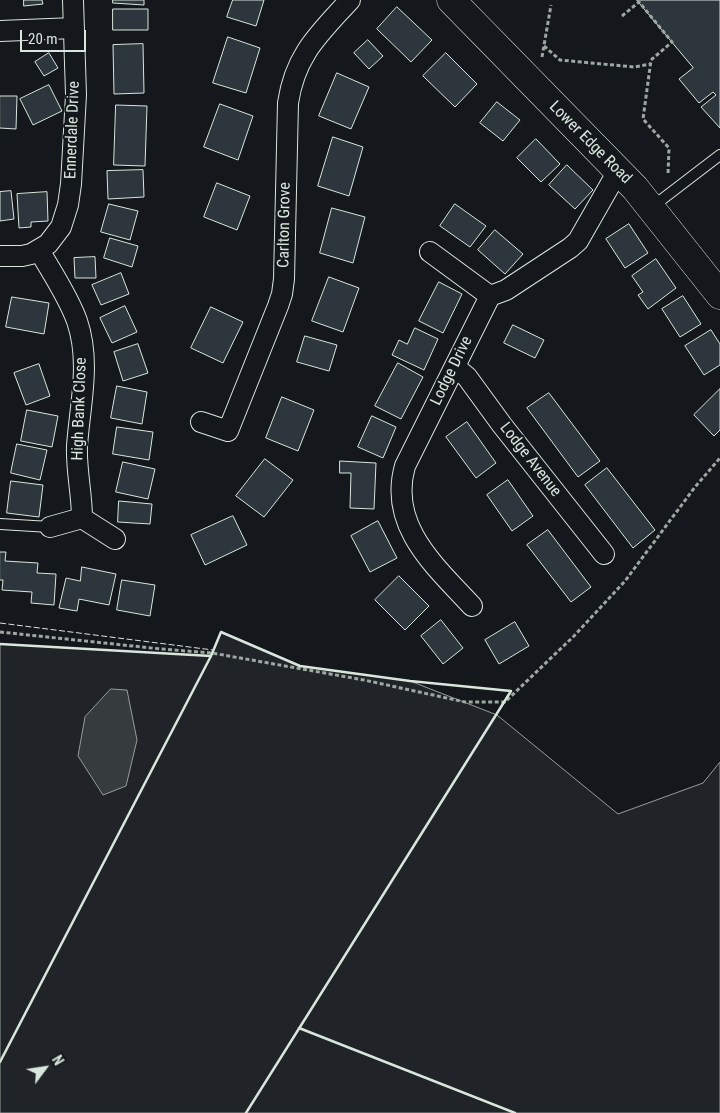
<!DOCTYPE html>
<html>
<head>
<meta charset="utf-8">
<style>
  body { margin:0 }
  #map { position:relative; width:720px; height:1113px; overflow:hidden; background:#14181c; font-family:"Roboto Condensed",sans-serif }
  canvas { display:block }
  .north { position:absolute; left:20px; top:1043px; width:50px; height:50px; -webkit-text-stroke:4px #14181c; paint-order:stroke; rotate:59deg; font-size:14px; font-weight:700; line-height:20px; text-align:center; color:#d8e6dc }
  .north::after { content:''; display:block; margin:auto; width:18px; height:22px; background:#d8e6dc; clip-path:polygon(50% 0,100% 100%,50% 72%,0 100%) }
  .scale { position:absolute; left:20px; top:30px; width:66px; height:22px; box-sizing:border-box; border:2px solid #d8e6dc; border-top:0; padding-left:6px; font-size:15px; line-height:18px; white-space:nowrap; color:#d8e6dc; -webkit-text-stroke:4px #14181c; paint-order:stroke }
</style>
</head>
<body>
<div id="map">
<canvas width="720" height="1113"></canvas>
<div class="north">N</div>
<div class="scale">20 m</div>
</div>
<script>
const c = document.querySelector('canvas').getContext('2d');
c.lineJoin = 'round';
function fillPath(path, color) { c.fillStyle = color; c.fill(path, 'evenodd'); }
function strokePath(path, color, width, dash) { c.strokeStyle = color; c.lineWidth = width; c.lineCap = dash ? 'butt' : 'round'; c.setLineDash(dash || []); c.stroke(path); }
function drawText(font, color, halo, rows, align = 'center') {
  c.font = font + ' "Roboto Condensed",sans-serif'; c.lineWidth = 4; c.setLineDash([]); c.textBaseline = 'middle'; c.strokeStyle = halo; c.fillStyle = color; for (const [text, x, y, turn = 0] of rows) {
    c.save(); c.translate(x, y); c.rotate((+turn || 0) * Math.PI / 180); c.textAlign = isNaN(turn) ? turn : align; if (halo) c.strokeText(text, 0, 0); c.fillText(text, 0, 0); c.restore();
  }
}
const green = new Path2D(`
  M221 632 300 666 410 681 497 715 618 814 703 783 720 762V1113H0V644L211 656Z`);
fillPath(green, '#202428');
strokePath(green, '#939e99', 1);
const water = new Path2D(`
  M111 689 127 690 137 740 126 786 103 795 78 756 85 717Z`);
fillPath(water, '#363b3e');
strokePath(water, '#939e99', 1);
const building = new Path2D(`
  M24 0H42L43 4 24 6Z
  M113 0H144V5L113 3Z
  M233 0H264L256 26 227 17Z
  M637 0H720V128L701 107 716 95 713 92 699 103 679 79 693 68Z
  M397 7 432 40 411 62 377 29Z
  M113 9H148V30H113Z
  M228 37 260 48 246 93 213 83Z
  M368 40 383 56 369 69 354 53Z
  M143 44 144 93 114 94 113 45Z
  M49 53 58 68 44 76 35 62Z
  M446 53 477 84 455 107 423 76Z
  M337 73 369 87 351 129 319 116Z
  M49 85 62 111 33 125 20 99Z
  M0 96H17L16 129 0 128Z
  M497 102 520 120 503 141 480 123Z
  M220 104 253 116 238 160 204 147Z
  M116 105 147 106 145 166 114 165Z
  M333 137 363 147 349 196 318 186Z
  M536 139 560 164 541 182 517 158Z
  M567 165 593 190 575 209 549 185Z
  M143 170 144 197 108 199 107 171Z
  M217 183 250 196 237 230 204 217Z
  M11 191 14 219 0 221V192Z
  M47 192 48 221 31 222V227L19 228 17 194Z
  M109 204 138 211 130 240 101 232Z
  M455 204 486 226 470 247 440 226Z
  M332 208 365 217 353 263 320 253Z
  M629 224 648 253 625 268 606 239Z
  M495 230 523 254 505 274 478 250Z
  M110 238 138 246 132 267 104 258Z
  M95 257 96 278H75L74 258Z
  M656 259 676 288 648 309 638 295 643 292 632 276Z
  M121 273 129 294 101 305 92 285Z
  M329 277 359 288 343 332 312 321Z
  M439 282 462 294 443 333 419 321Z
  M683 296 701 324 680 337 662 309Z
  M12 297 49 303 44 334 6 327Z
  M125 306 137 332 112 343 100 318Z
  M211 307 243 322 223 363 191 348Z
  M513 325 544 340 535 358 504 343Z
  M415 328 438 339 424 370 392 355 399 340 407 344Z
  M711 330 720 344V365L704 375 685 346Z
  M305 336 337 345 329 371 297 362Z
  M138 344 148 373 123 381 114 352Z
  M398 363 423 377 401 419 375 406Z
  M39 364 50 396 26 405 14 373Z
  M117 386 147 392 142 424 111 418Z
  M720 389V430L714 436 694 415Z
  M549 393 600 461 578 477 527 408Z
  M282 397 314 410 298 451 266 438Z
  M27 410 58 416 52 447 21 441Z
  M372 416 396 427 383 458 358 447Z
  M467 422 496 463 476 478 446 437Z
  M117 427 153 432 149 460 113 454Z
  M17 444 47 450 40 480 11 473Z
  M265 459 293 480 264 517 236 496Z
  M340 461 376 463 374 509 350 508 351 473H340Z
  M123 462 155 469 148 499 116 492Z
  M607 468 655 530 633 548 585 485Z
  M508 480 533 516 512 531 487 495Z
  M11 481 43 485 39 517 7 513Z
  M119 501 152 504 150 524 118 522Z
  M233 516 247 545 205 565 191 535Z
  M378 521 397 558 370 572 351 536Z
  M548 530 591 587 571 602 527 545Z
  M0 552H6L5 561 38 563 37 573 56 574 54 605 31 603 32 592 2 590 3 580H0Z
  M82 567 116 574 109 605 79 599 77 611 59 608 66 578 80 581Z
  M399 576 429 606 405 630 375 600Z
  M122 580 155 585 150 616 117 610Z
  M441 620 463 648 443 664 421 636Z
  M515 622 529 646 499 664 485 640Z`);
fillPath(building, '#2c363c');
strokePath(building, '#d8e6dc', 1);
const lane = new Path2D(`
  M652 207 720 155
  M0 524 50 527`);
const street = new Path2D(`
  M0 31 74 28
  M39 250C52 273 68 296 77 321 91 362 80 404 77 446 76 470 82 494 82 518
  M430 252 490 296
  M0 256H22L31 254 48 244 61 227 68 205 71 184 76 95 73 0
  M455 367 467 377 502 425 604 554
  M201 422 228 431 278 306 282 294 284 279 288 103C295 55 319 34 350 0
  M50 527 82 518 115 539
  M472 606C435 566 388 526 405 466L490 296 506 290 570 248 578 241 618 171`);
const secondary = new Path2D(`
  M451 0 635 188 720 295`);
strokePath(lane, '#d8e6dc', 12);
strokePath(street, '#d8e6dc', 22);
strokePath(secondary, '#d8e6dc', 29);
strokePath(new Path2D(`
  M622 16 639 2 672 42 651 60 643 119 669 148 668 174
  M544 46 560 60 634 67 651 64
  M542 57 551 5
  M0 632 161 649 212 653 364 680 465 702H505L574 636 625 581 695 487 720 458`), '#9da8a2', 3, [4, 2.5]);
strokePath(lane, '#14181c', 10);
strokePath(street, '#14181c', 20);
strokePath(secondary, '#14181c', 28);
strokePath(new Path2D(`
  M0 623 213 650`), '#d8e6dc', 1, [6, 2.5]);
strokePath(new Path2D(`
  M0 644 211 656 221 632 300 666 410 681 511 691 246 1113
  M299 1028 515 1113
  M0 1062 211 656`), '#d8e6dc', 2.5);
drawText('16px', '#d8e6dc', '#14181c', [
  ["Ennerdale Drive",73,130,-88],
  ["Lower Edge Road",590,143,45],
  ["Carlton Grove",285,225,-89],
  ["Lodge Drive",452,371,-64],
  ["High Bank Close",80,409,-88],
  ["Lodge Avenue",530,460,52]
]);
</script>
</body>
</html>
